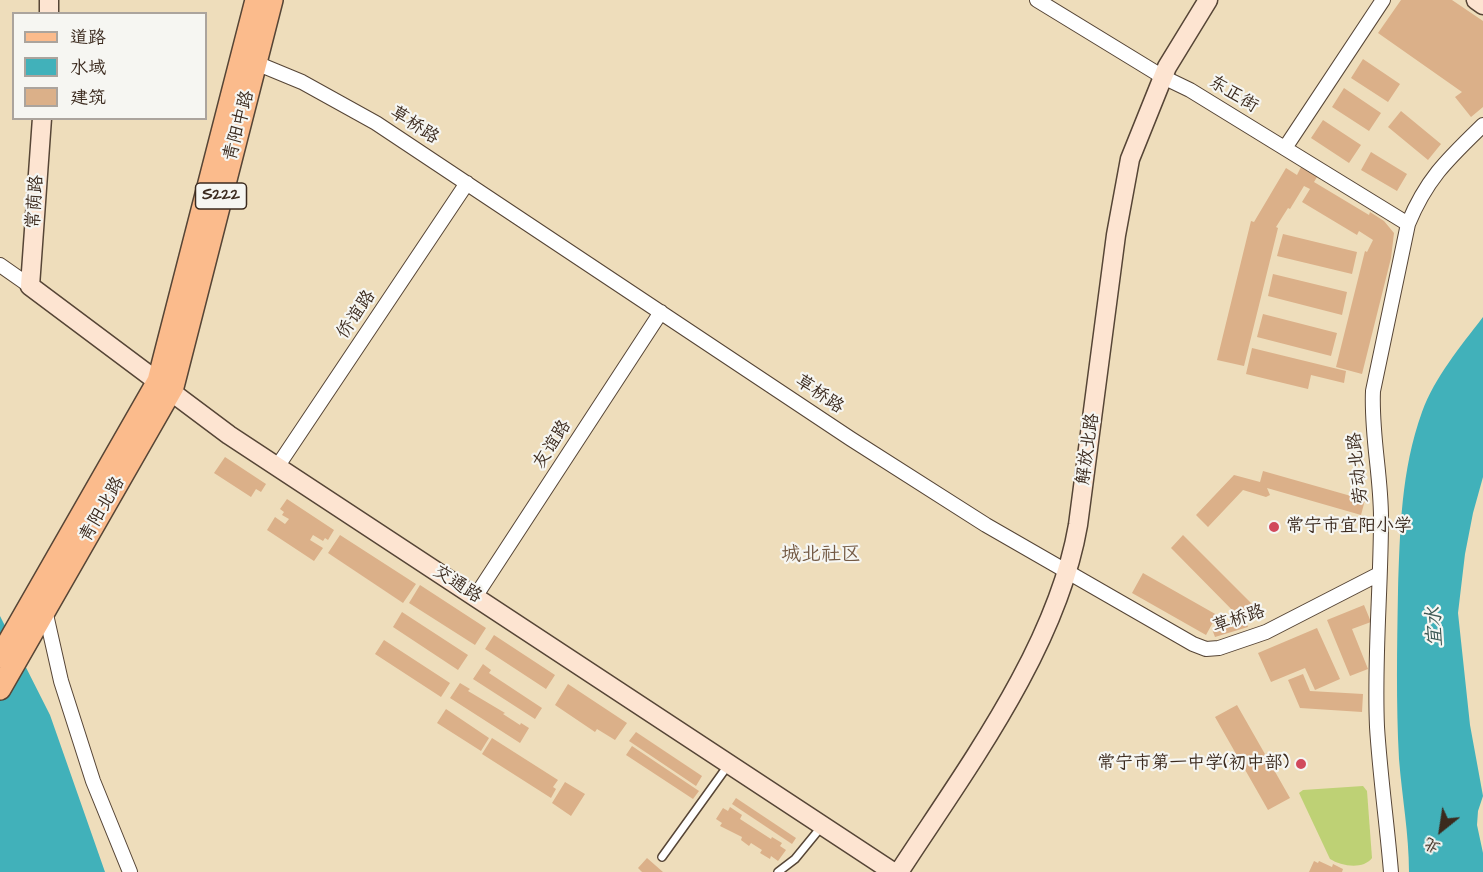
<!DOCTYPE html>
<html>
<head>
<meta charset="utf-8">
<style>
  body { margin:0 }
  #map { position:relative; width:1483px; height:872px; overflow:hidden; background:#edb; font-family:"Architects Daughter","LXGW WenKai TC",sans-serif }
  canvas { display:block }
  .legend { position:absolute; left:12px; top:12px; width:195px; height:108px; box-sizing:border-box; background:#f6f6f2; border:2px solid #aba49d; margin:0; padding:8px 10px; list-style:none; font-size:18px; color:#3b2a1e }
  .legend li { display:flex; align-items:center; gap:12px; height:30px }
  .legend b { width:30px; border:2px solid #aba49d }
  .north { position:absolute; left:1411px; top:800px; width:60px; height:60px; -webkit-text-stroke:4px #f6f6f2; paint-order:stroke; rotate:210deg; font-size:16px; font-weight:700; line-height:24px; text-align:center; color:#3b2a1e }
  .north::after { content:''; display:block; margin:auto; width:21px; height:27px; background:#3b2a1e; clip-path:polygon(50% 0,100% 100%,50% 72%,0 100%) }
</style>
</head>
<body>
<div id="map">
<canvas width="1483" height="872"></canvas>
<ul class="legend">
<li><b style="height:8px;background:#fbbb8c"></b>道路</li>
<li><b style="height:16px;background:#41b1ba"></b>水域</li>
<li><b style="height:16px;background:#dbb089"></b>建筑</li>
</ul>
<div class="north">北</div>
</div>
<script>
const c = document.querySelector('canvas').getContext('2d');
c.lineJoin = 'round';
function fillPath(path, color) { c.fillStyle = color; c.fill(path, 'evenodd'); }
function strokePath(path, color, width, dash) { c.strokeStyle = color; c.lineWidth = width; c.lineCap = dash ? 'butt' : 'round'; c.setLineDash(dash || []); c.stroke(path); }
function drawText(font, color, halo, rows, align = 'center') {
  c.font = font + ' "Architects Daughter","LXGW WenKai TC",sans-serif'; c.lineWidth = 4.5; c.setLineDash([]); c.textBaseline = 'middle'; c.strokeStyle = halo; c.fillStyle = color; for (const [text, x, y, turn = 0] of rows) {
    c.save(); c.translate(x, y); c.rotate((+turn || 0) * Math.PI / 180); c.textAlign = isNaN(turn) ? turn : align; if (halo) c.strokeText(text, 0, 0); c.fillText(text, 0, 0); c.restore();
  }
}
fillPath(new Path2D(`
  M1363 786 1367 791 1372 858C1363 870 1341 866 1330 859L1299 793 1303 790Z`), '#bed175');
fillPath(new Path2D(`
  M1483 317V477L1473 513 1465 554 1458 613 1470 725 1483 796 1478 811 1477 825 1483 853V872H1409C1409 834 1402 797 1399 759 1396 703 1397 647 1398 591 1400 531 1401 470 1422 412 1435 377 1460 347 1483 317Z
  M0 616 50 715 105 872H0Z`), '#41b1ba');
fillPath(new Path2D(`
  M1401 0H1452L1483 21V107L1471 117 1455 97 1462 92 1378 33Z
  M1363 59 1400 84 1388 102 1351 78Z
  M1344 88 1381 113 1369 131 1332 107Z
  M1401 111 1441 144 1428 160 1388 127Z
  M1323 120 1361 145 1349 163 1311 138Z
  M1371 152 1407 174 1397 191 1361 170Z
  M1301 167 1317 177 1314 182 1369 215 1370 212 1384 221 1394 233 1391 258 1362 374 1336 367 1365 251 1367 252 1373 240 1359 231 1357 235 1302 202 1310 189 1304 186 1290 209 1288 208 1276 227 1278 228 1244 366 1217 360 1251 221 1254 222 1286 168 1297 175Z
  M1283 234 1357 252 1352 274 1277 256Z
  M1273 274 1347 292 1342 315 1268 296Z
  M1263 314 1337 333 1331 356 1257 337Z
  M1252 348 1346 371 1344 383 1311 375 1308 389 1246 374Z
  M225 457 266 484 261 492 256 489 251 497 214 473Z
  M1263 471 1365 500 1361 515 1267 488 1270 495 1266 497 1243 490 1208 527 1196 515 1234 475 1260 482Z
  M287 499 334 530 328 540 325 538 323 541 313 535 310 540 323 548 314 561 267 530 275 517 285 524 289 519 282 515 284 512 280 509Z
  M340 535 416 584 403 603 328 553Z
  M1183 535 1254 606 1241 619 1171 548Z
  M1143 573 1217 615 1206 635 1132 593Z
  M420 585 486 628 475 645 409 603Z
  M1364 605 1371 622 1352 629 1368 669 1350 676 1327 620Z
  M402 612 468 655 458 670 393 627Z
  M1245 619 1248 627 1215 637 1212 629Z
  M1317 628 1340 679 1315 690 1305 668 1271 682 1258 653Z
  M494 635 555 675 546 689 485 649Z
  M384 640 450 683 441 697 375 654Z
  M483 664 491 670 489 673 542 708 535 719 473 679Z
  M1303 674 1310 691 1363 694 1362 712 1300 708 1288 680Z
  M460 683 470 689 468 691 505 713 503 714 520 725 521 723 529 728 520 743 450 698Z
  M568 684 627 723 615 740 597 729 595 732 555 705Z
  M1237 705 1290 798 1268 810 1215 717Z
  M446 709 489 738 481 751 437 723Z
  M636 732 702 776 696 786 629 741Z
  M492 738 558 780 553 787 556 789 551 798 482 754Z
  M632 746 699 791 693 799 626 755Z
  M565 782 585 794 571 816 552 803Z
  M736 798 796 838 792 844 732 804Z
  M730 807 742 815 740 819 771 839 772 837 782 843 780 846 786 850 778 861 771 856 770 859 760 853 762 850 751 843 749 846 741 840 742 837 720 826 722 823 716 819 723 808 728 811Z
  M647 858 663 872H642L638 868Z
  M1314 861 1318 863 1319 861 1332 867 1333 864 1343 869 1342 872H1309Z`), '#dbb089');
const lane = new Path2D(`
  M662 857 729 764
  M778 872 795 859 822 826`);
const street = new Path2D(`
  M1037 0 1163 77 1190 90 1408 224
  M256 63 302 82 376 123 851 439 986 525 1193 644 1206 649 1219 648 1266 632 1379 574
  M1285 148 1383 0
  M0 265 30 286
  M277 467 467 183
  M475 597 661 312
  M45 610 61 681 93 781 130 872
  M1391 872C1387 824 1380 775 1377 727 1374 657 1381 588 1381 518 1381 475 1371 434 1373 391L1408 224C1427 178 1448 159 1483 125`);
const secondary = new Path2D(`
  M1476 0 1483 5
  M49 14V0
  M42 118 30 286 229 435 893 872
  M899 872C966 769 1057 648 1078 525L1116 235 1130 159 1167 67 1208 0`);
const primary = new Path2D(`
  M0 657 158 381 256 0
  M0 689 173 387 272 0`);
strokePath(lane, '#564536', 10);
strokePath(street, '#564536', 16);
strokePath(secondary, '#564536', 21);
strokePath(primary, '#564536', 24);
strokePath(lane, '#fff', 7);
strokePath(street, '#fff', 14);
strokePath(secondary, '#fde4d1', 18);
strokePath(primary, '#fbbb8c', 21);
for (const [x, y, r, color] of [
  [1274,527,6,"#d1495b"],
  [1301,764,6,"#d1495b"]
]) { const dot = new Path2D(); dot.arc(x, y, r, 0, 2 * Math.PI); c.fillStyle = color; c.fill(dot); strokePath(dot, '#f6f6f2', 2); }
for (const [x, y, w] of [
  [221,196,51]
]) { const box = new Path2D(); box.roundRect(x - w / 2, y - 13, w, 26, 4.5); c.fillStyle = '#f6f6f2'; c.fill(box); strokePath(box, '#3b2a1e', 1.5); }
drawText('bold 16px', '#3b2a1e', null, [
  ["S222",221,196]
]);
drawText('18px', '#3b2a1e', '#f6f6f2', [
  ["东正街",1233,95,31],
  ["青阳中路",240,126,-75],
  ["草桥路",414,126,33],
  ["常荫路",36,202,-86],
  ["侨谊路",357,315,-56],
  ["草桥路",819,395,34],
  ["友谊路",553,445,-57],
  ["解放北路",1089,449,-82],
  ["劳动北路",1359,468,-96],
  ["青阳北路",103,510,-60],
  ["交通路",457,585,33],
  ["草桥路",1239,620,-18]
]);
drawText('18px', '#3b2a1e', '#f6f6f2', [
  ["常宁市宜阳小学",1286,527],
  ["常宁市第一中学(初中部)",1289,764,"right"]
], 'left');
drawText('20px', '#735943', '#f6f6f2', [
  ["城北社区",821,556]
]);
drawText('italic 20px', '#3d5955', '#f6f6f2', [
  ["宜水",1436,627,-92]
]);
</script>
</body>
</html>
